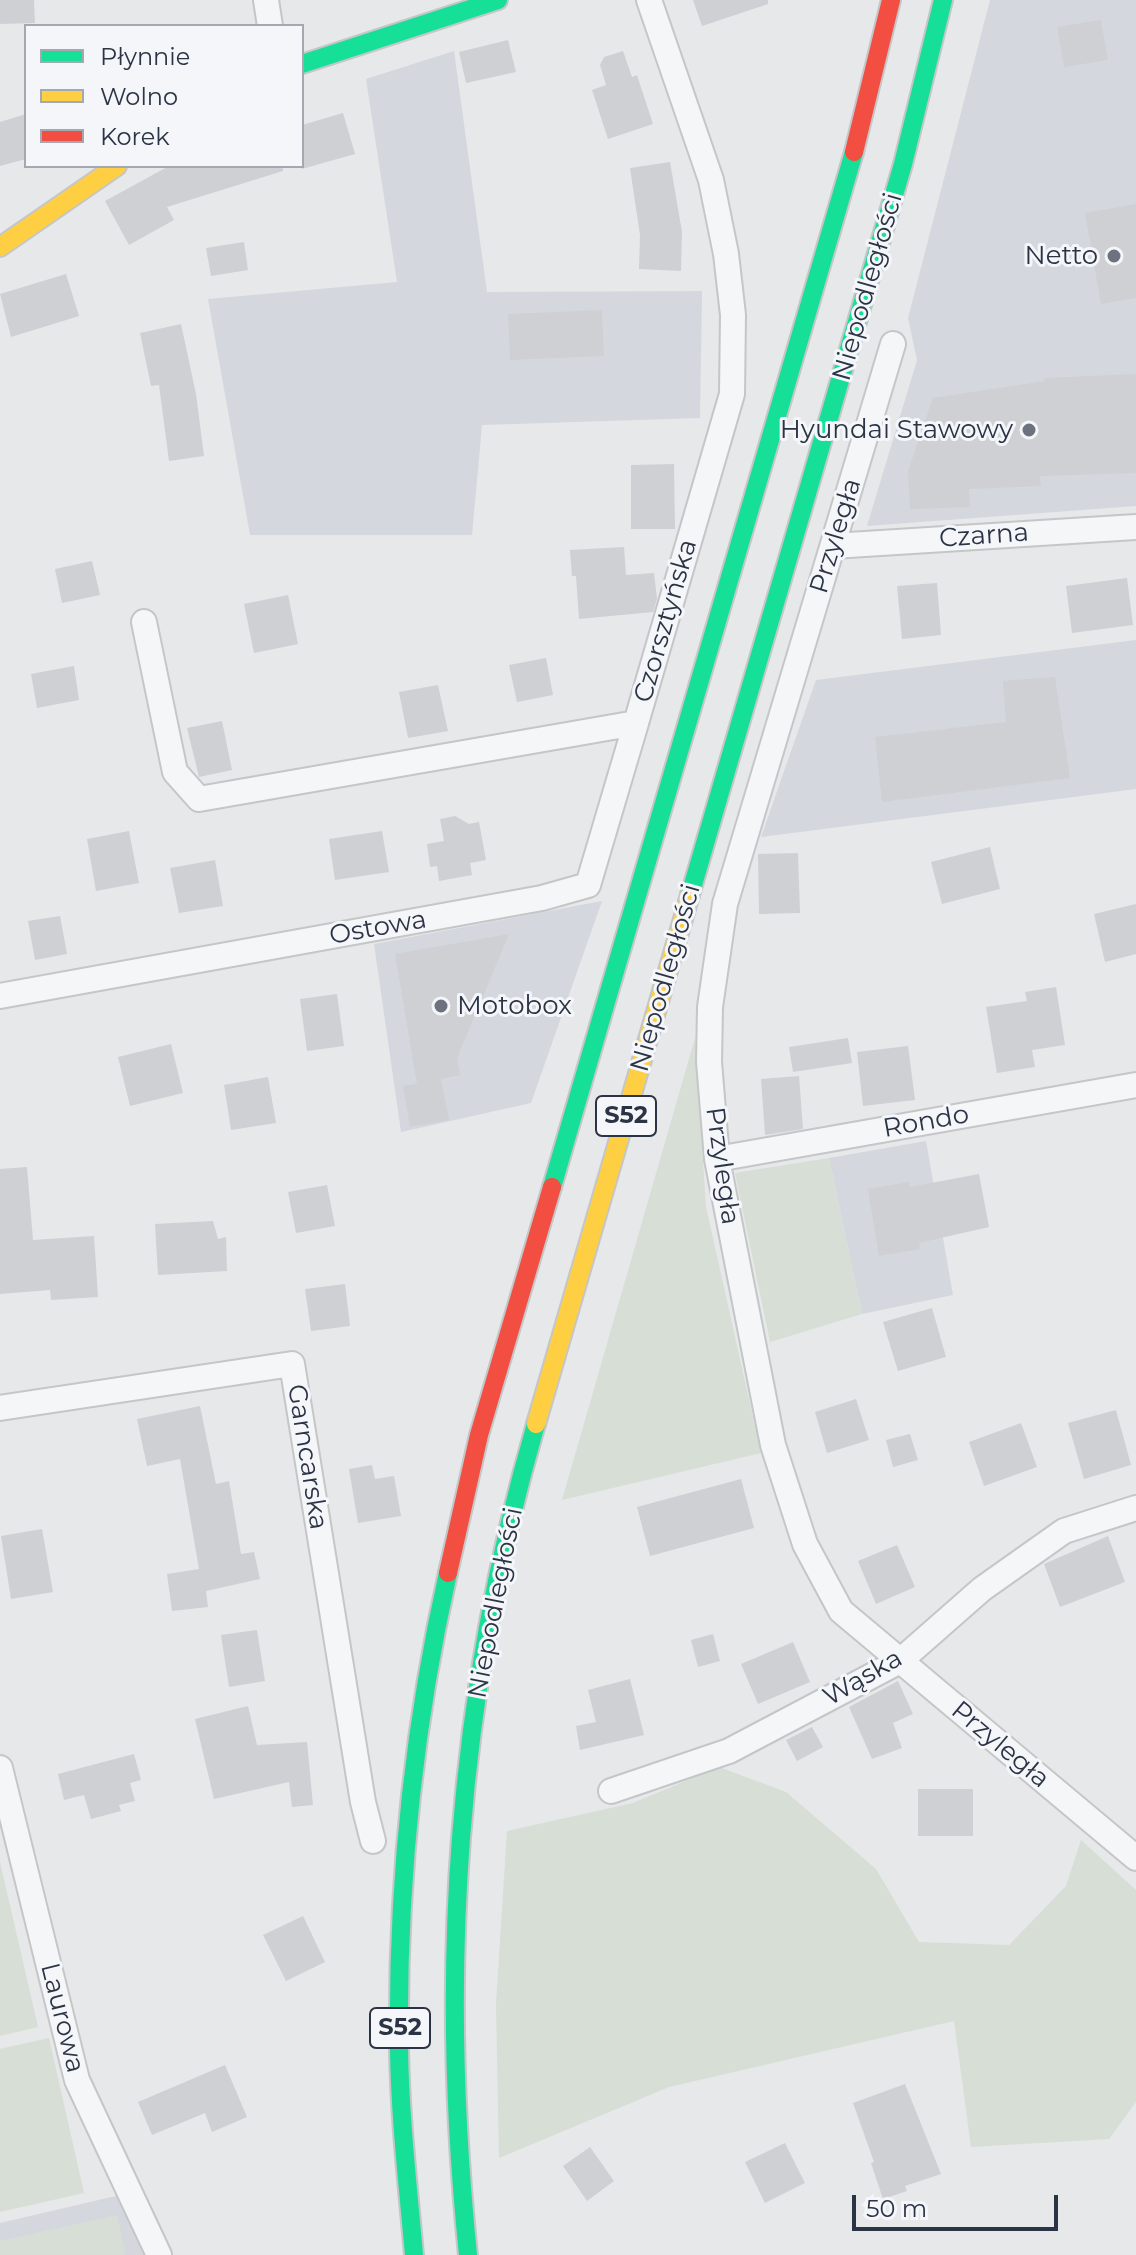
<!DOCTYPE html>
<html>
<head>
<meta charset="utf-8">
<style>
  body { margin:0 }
  #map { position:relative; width:1136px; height:2255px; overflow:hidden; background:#e6e8ea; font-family:Montserrat,sans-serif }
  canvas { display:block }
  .legend { position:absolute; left:24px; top:24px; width:280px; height:144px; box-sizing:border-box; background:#f4f6f9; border:2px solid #a4a8b1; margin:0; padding:10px 14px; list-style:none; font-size:24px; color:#2b3445 }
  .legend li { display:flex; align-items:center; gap:16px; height:40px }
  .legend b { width:40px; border:2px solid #a4a8b1 }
  .scale { position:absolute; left:852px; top:2195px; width:206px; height:36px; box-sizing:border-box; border:4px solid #2b3445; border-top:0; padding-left:10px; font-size:24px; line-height:28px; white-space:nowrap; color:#2b3445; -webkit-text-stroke:6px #f4f6f9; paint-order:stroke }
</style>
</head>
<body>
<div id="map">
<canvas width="1136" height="2255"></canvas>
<ul class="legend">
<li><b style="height:10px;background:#16e098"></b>Płynnie</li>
<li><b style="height:10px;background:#ffcf43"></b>Wolno</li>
<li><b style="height:10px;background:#f24e42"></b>Korek</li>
</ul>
<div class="scale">50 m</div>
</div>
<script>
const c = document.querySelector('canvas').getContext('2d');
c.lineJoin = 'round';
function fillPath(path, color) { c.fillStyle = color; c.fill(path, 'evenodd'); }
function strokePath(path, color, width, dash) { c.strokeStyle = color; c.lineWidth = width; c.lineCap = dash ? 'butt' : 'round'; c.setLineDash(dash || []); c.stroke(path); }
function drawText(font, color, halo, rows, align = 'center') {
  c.font = font + ' Montserrat,sans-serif'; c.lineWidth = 6; c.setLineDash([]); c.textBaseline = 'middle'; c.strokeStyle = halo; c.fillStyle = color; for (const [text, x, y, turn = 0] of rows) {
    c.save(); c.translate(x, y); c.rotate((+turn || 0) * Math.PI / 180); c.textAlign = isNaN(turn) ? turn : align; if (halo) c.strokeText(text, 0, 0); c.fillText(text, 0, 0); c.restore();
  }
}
fillPath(new Path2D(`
  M990 0H1136V506L867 526 917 360 908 318Z
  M454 51 487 292 702 291 700 418 482 425 472 535H250L208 299 397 282 366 79Z
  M1136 640V789L761 837 816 680Z
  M602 901 531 1103 401 1132 374 944Z
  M926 1141 953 1295 862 1314 829 1158Z
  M120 2195 148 2255H0V2223Z`), '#d4d7dd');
fillPath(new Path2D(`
  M695 1038 706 1207 761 1453 562 1500Z
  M829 1158 862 1314 770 1342 735 1173Z
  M719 1767 786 1792 876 1869 919 1942 1009 1945 1066 1886 1081 1840 1136 1890V2102L1109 2139 971 2147 954 2021 669 2087 499 2158 496 2004 507 1831 633 1803Z
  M0 1862 38 2027 0 2036Z
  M49 2038 84 2193 0 2212V2049Z
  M117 2215 126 2255H0V2241Z`), '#d6ded6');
fillPath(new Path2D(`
  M0 0H34L35 23 0 24Z
  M693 0H768V4L702 26Z
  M1101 20 1108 60 1064 67 1057 27Z
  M508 40 516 72 466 83 459 52Z
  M623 51 632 77 637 75 653 124 608 139 592 90 606 85 600 65 604 57Z
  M343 113 355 154 302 169V125Z
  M26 114V159L0 166V122Z
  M670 162 682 232 681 271 639 269 640 235 630 168Z
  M169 166H283V171L167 207 174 220 129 245 105 201Z
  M1136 204V298L1101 304 1085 213Z
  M244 242 248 270 211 276 206 248Z
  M66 274 79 316 11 337 0 294Z
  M602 310 604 356 510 360 508 314Z
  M181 324 196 394 204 456 169 461 159 385 151 386 140 333Z
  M1136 374V473L1040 476 1041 486 969 489 970 507 910 509 908 471 933 398 1045 381 1044 378Z
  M674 464 675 529H631V465Z
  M624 547 626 575 654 573 657 599 653 612 579 619 576 576H572L570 550Z
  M92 561 100 595 62 603 55 569Z
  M1127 578 1133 625 1072 633 1066 586Z
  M937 583 941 635 902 639 897 586Z
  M288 595 298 644 254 653 244 604Z
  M546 658 553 695 517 702 509 665Z
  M74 666 79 700 37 708 31 674Z
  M1055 677 1070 778 882 802 875 737 1006 722 1003 681Z
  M438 685 448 731 408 738 399 692Z
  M222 721 232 770 199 777 187 728Z
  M455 816 469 824 479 822 486 860 470 863 472 875 439 881 437 866 430 867 427 844 444 841 440 819Z
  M129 831 139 883 96 891 87 839Z
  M382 831 389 872 335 880 329 839Z
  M990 847 1000 889 942 904 931 862Z
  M798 853 800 913 759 914 758 854Z
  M215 860 223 906 179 913 170 868Z
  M1136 904V954L1105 962 1094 914Z
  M60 916 67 954 35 960 28 921Z
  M509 934 457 1058 460 1075 441 1079 449 1120 410 1127 403 1086 417 1084 395 954Z
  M1056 987 1065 1045 1032 1050 1035 1067 997 1073 986 1007 1027 1001 1025 992Z
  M337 994 344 1046 307 1051 300 999Z
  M848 1038 852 1063 793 1072 789 1047Z
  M171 1044 183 1093 130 1106 118 1057Z
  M908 1046 915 1100 863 1106 857 1052Z
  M799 1076 803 1129 765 1135 761 1079Z
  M268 1077 276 1123 231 1130 224 1085Z
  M27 1167 33 1240 94 1236 98 1297 51 1300 50 1290 0 1294V1169Z
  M979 1174 989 1227 919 1243 920 1249 879 1256 868 1189 909 1182 910 1187Z
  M327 1185 335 1226 296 1233 288 1192Z
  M213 1221 218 1239 226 1237 227 1271 158 1275 155 1224Z
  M345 1284 350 1326 311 1331 305 1289Z
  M932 1308 946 1357 898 1371 883 1322Z
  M856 1399 869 1440 827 1453 815 1412Z
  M200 1406 216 1484 229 1481 241 1554 254 1552 260 1579 206 1591 208 1607 172 1611 167 1574 199 1569 180 1459 147 1466 137 1419Z
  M1116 1410 1131 1465 1084 1479 1068 1423Z
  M1021 1423 1037 1467 984 1486 969 1442Z
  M910 1434 918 1460 893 1467 886 1440Z
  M372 1465 375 1479 394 1476 401 1516 358 1523 349 1469Z
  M741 1479 754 1528 650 1556 637 1507Z
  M42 1529 53 1592 11 1599 1 1536Z
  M1108 1536 1125 1582 1060 1607 1044 1564Z
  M897 1545 915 1587 876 1604 858 1561Z
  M257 1630 265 1681 229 1687 221 1635Z
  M713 1634 720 1661 698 1667 691 1640Z
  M793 1642 810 1682 758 1704 741 1664Z
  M630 1679 644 1735 580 1750 576 1726 596 1722 588 1690Z
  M898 1681 913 1714 893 1723 902 1748 872 1759 849 1707Z
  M248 1706 257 1745 307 1742 313 1805 292 1807 289 1782 214 1799 195 1719Z
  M812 1727 823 1747 797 1761 786 1740Z
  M134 1754 141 1780 130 1783 135 1801 119 1805 121 1811 91 1819 84 1795 64 1800 58 1774Z
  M918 1789H973V1836H918Z
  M303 1916 325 1962 286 1981 263 1935Z
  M225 2065 247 2117 212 2132 205 2113 152 2135 138 2102Z
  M905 2084 941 2174 905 2186 907 2191 883 2199 871 2163 874 2162 853 2103Z
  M785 2143 805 2183 765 2203 745 2162Z
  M590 2147 614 2181 587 2201 563 2166Z`), '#ced0d3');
const street = new Path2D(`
  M266 0 270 26
  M893 344 725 904 710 1007 709 1062 717 1159 773 1445 805 1544 841 1611 1136 1858
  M833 546 1136 527
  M144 622 175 772 199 799 636 723 732 394 733 315 726 254 711 180 649 0
  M0 996 542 898 588 885 636 723
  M717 1159 1136 1085
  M0 1408 292 1364 363 1802 373 1841
  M0 1768 77 2080 159 2255
  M611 1791 729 1751 900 1661 982 1589 1064 1531 1136 1508`);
const fast = new Path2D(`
  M302 64 498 0
  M690 895 903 164 943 0
  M552 1187 854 152
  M414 2255C408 2187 400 2118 399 2049 397 1890 413 1728 448 1573
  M468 2255C439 1971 456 1699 536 1424`);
const slow = new Path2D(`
  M0 247 117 166
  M536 1424 690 895`);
const jam = new Path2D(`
  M854 152 891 0
  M448 1573 479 1435 552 1187`);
strokePath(street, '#c4c6c8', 28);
strokePath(fast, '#c4c6c8', 22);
strokePath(slow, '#c4c6c8', 22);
strokePath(jam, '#c4c6c8', 22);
strokePath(street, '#f5f6f7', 24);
strokePath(fast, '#16e098', 18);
strokePath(slow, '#ffcf43', 18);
strokePath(jam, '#f24e42', 18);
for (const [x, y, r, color] of [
  [1114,256,8,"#6c737f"],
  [1029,430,8,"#6c737f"],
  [441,1006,8,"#6c737f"]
]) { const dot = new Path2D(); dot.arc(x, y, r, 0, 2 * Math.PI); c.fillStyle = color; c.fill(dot); strokePath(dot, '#f4f6f9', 3); }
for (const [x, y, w] of [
  [626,1116,60],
  [400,2028,60]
]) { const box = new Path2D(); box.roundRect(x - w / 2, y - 20, w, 40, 6); c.fillStyle = '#f4f6f9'; c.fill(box); strokePath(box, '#2b3445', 2); }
drawText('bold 24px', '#2b3445', null, [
  ["S52",626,1116],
  ["S52",400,2028]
]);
drawText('26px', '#2b3445', '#f4f6f9', [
  ["Netto",1098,256],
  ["Hyundai Stawowy",1013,430],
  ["Motobox",457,1006,"left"]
], 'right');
drawText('26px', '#2b3445', '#f4f6f9', [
  ["Niepodległości",868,287,-74],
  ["Przyległa",836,536,-73],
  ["Czarna",984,536,-4],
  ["Czorsztyńska",666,621,-74],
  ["Ostowa",378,928,-10],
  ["Niepodległości",666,978,-74],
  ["Rondo",926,1122,-10],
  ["Przyległa",722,1166,82],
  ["Garncarska",307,1457,81],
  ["Niepodległości",496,1603,-79],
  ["Wąska",863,1678,-30],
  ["Przyległa",1000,1745,40],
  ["Laurowa",62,2018,76]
]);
</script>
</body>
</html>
